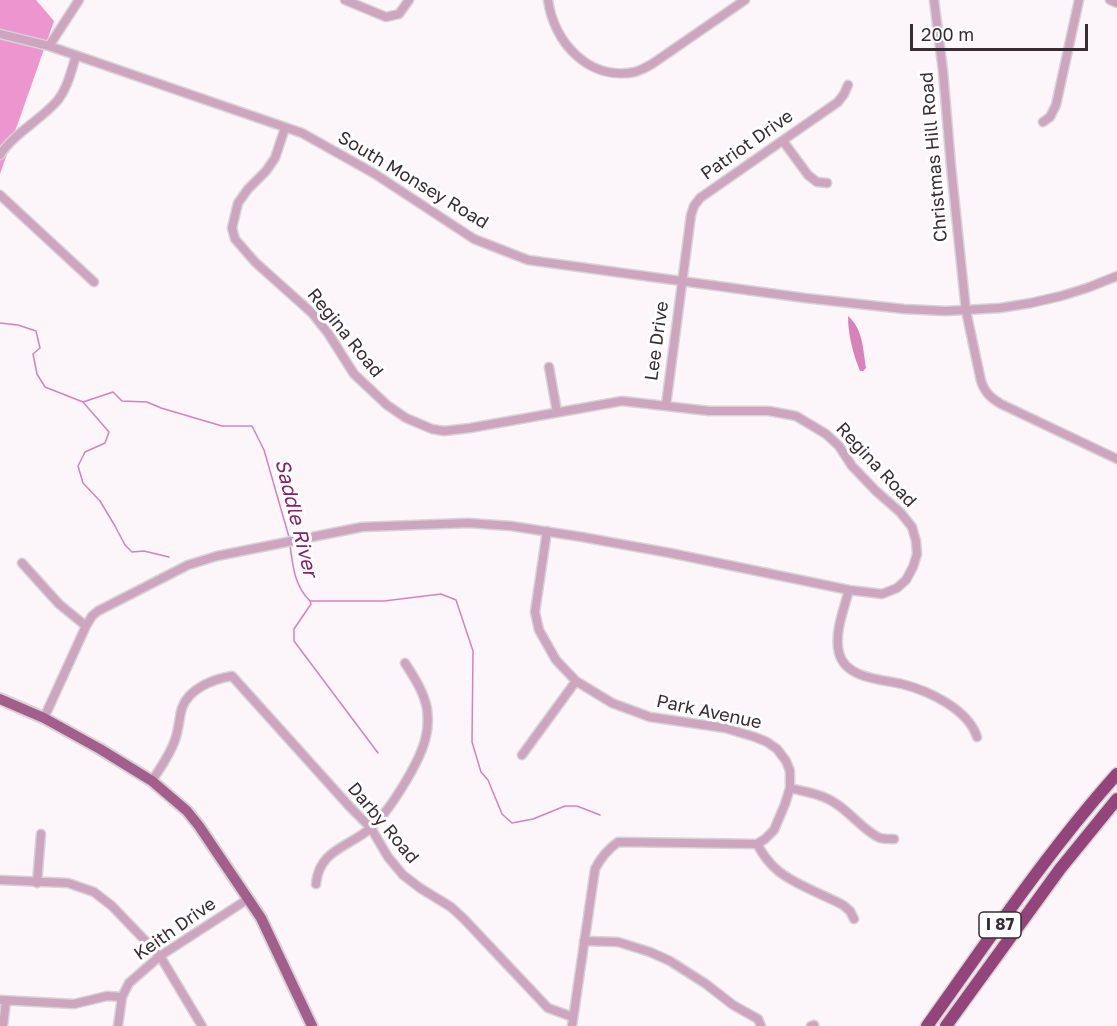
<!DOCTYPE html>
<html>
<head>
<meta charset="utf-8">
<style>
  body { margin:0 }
  #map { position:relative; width:1117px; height:1026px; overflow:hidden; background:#fcf6fa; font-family:"Golos Text",sans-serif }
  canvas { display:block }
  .scale { position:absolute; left:910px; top:24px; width:178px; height:27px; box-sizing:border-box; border:3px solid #382c33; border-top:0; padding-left:8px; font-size:18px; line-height:21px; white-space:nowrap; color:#382c33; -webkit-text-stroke:4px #fff; paint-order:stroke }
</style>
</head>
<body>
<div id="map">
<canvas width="1117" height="1026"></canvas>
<div class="scale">200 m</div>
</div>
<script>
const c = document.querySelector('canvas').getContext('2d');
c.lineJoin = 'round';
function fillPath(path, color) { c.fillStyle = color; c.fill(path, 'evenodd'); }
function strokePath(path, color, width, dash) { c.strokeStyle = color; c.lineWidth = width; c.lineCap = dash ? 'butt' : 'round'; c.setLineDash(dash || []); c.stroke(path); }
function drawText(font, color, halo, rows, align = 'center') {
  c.font = font + ' "Golos Text",sans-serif'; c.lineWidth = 6; c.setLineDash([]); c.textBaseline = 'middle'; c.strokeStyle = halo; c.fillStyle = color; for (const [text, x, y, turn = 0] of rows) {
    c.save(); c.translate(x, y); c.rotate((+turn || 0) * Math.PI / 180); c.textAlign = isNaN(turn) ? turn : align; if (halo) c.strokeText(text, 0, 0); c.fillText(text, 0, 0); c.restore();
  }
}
fillPath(new Path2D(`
  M0 0H36L54 21 0 174Z`), '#ec95ce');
fillPath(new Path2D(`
  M848 316C863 329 863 349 866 368L863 371H860C853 354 848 334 848 316Z`), '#d782b9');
strokePath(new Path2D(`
  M0 323 18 325 36 331 40 348 33 354 37 374 45 387 83 402 113 392 122 401 147 402 161 408 222 426H252L264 450 289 537
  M83 402 109 432 105 443 85 452 78 466 83 483 100 501 115 526 125 545 132 552 144 551 169 557
  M290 545C293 566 294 585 310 601H384L441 594 456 600 473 651 472 742 481 772 488 780 502 814 512 823 533 819 565 806H577L600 815
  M310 601 311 604 294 629V641L378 753`), '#d782b9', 1.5);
const minor = new Path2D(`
  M345 0 386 17 399 14 409 0
  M548 0C554 43 589 81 635 72 641 70 647 67 652 64L745 0
  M934 0 943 71 951 166 966 311 981 381C985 393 991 398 1001 404L1117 459
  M1110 0 1117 3
  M0 34 49 46 302 133 375 174 474 239 528 260 805 298 904 309 946 311 1000 308 1031 303 1061 296 1087 288 1117 276
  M49 46 79 0
  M1043 122 1050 117 1056 105 1079 0
  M783 141 808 175 817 182 827 183
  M0 155C14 133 41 120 58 100 68 87 71 71 76 56
  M0 195 94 282
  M549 367 557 412
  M666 405 691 215 694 206 700 198 838 102 844 94 848 85
  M547 531 535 612 539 630 556 660 576 681 612 703 650 717 725 728 755 737 767 742 777 749 786 761 790 771V788L785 804 774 830 765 839 757 844 618 842C607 850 601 857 595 869L572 1026
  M22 563 59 604 86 626
  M849 590C844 609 834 633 839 653 846 679 881 679 902 684 929 691 968 709 977 737
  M44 718 86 626 92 616 98 611 188 565 217 556 362 527 468 523 511 526 582 537 670 553 849 590 882 594 897 588 906 580 913 567 917 554 916 541 912 527 900 512 876 491 852 466 839 446 826 434 796 416 769 411H709L622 401 470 428 444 431 432 429 406 418 387 405 354 374 328 333 312 313 255 262 235 239 232 228 238 203 248 189 266 171 275 158 285 128
  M522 755 576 681
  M152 781C160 768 170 755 175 740 179 729 179 718 182 708 189 688 214 679 232 676L350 807 371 828 388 857 403 875 420 888 451 907 464 919 548 1008 573 1017
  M790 788C805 792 822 794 835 803 850 812 865 832 880 838 884 839 889 839 894 839
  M757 844C762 853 767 861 775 868 789 882 824 895 843 905L850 911 854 919
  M0 880 68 883 94 892 112 906 160 956 202 1026
  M37 883 41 834
  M316 884C319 849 350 847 372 827 390 810 421 761 426 736 428 728 428 717 427 709 424 692 414 677 405 663
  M584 941 618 942 650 952 670 961 706 984 733 1005 758 1019 761 1026
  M0 1000 74 1004 107 996 122 997
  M3 1026 6 1001
  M118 1026 122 997 129 983 160 956 248 899
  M811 1026 814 1025`);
const major = new Path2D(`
  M0 699 44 718 100 749 152 781 187 811 199 826 261 918 312 1026`);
const highway = new Path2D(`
  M927 1026C988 941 1047 852 1117 774
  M946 1026 1060 869 1117 799`);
strokePath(minor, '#d9d2d6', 11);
strokePath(major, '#d9d2d6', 14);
strokePath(highway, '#d9d2d6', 15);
strokePath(minor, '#cda5be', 8);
strokePath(major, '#a35f8c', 10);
strokePath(highway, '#93447a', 12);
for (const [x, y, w] of [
  [1000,925,42]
]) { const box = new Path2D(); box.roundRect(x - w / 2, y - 13, w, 26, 4.5); c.fillStyle = '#fff'; c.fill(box); strokePath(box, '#382c33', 1.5); }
drawText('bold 16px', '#382c33', null, [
  ["I 87",1000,925]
]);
drawText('18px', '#382c33', '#fff', [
  ["Patriot Drive",747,145,-35],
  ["Christmas Hill Road",934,157,-95],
  ["South Monsey Road",413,180,31],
  ["Regina Road",345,333,51],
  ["Lee Drive",657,341,-82],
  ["Regina Road",876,465,47],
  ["Park Avenue",709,712,12],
  ["Darby Road",383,823,50],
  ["Keith Drive",175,929,-35]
]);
drawText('italic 20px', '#85226a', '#fff', [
  ["Saddle River",296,518,76]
]);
</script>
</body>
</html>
